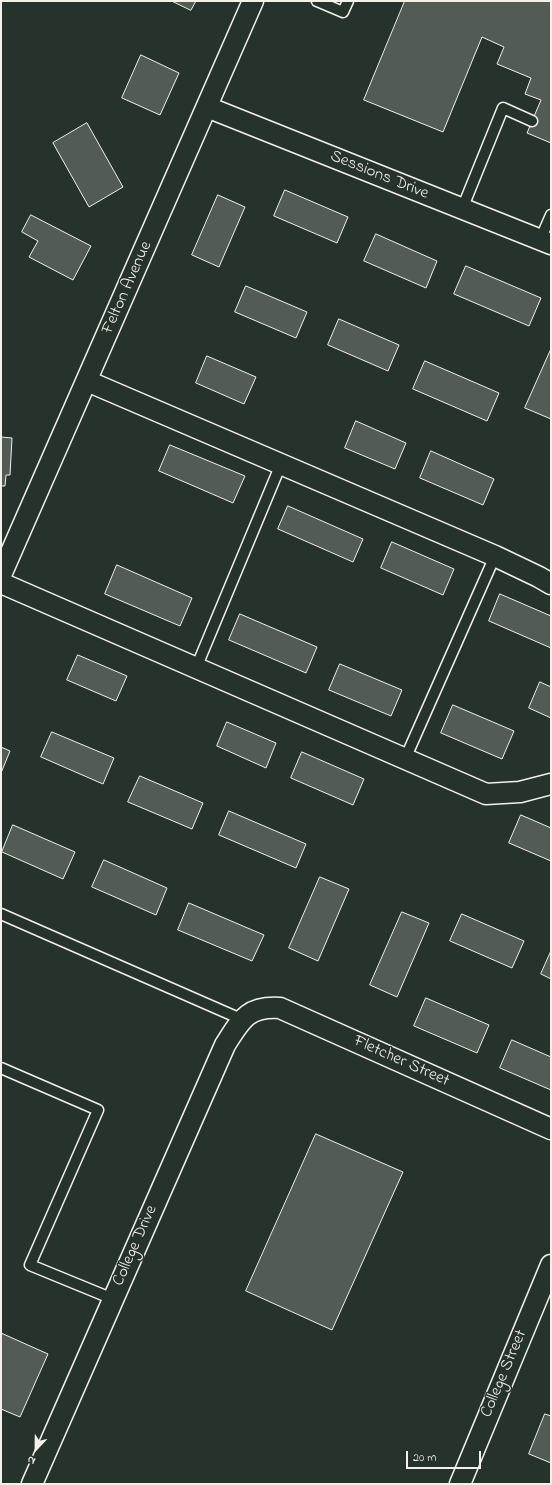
<!DOCTYPE html>
<html>
<head>
<meta charset="utf-8">
<style>
  body { margin:0 }
  #map { position:relative; width:552px; height:1485px; overflow:hidden; background:#26332d; font-family:"Indie Flower",sans-serif }
  canvas { display:block }
  .frame { position:absolute; inset:0; border:2px solid #f4f1e8; pointer-events:none }
  .north { position:absolute; left:16px; top:1429px; width:40px; height:40px; -webkit-text-stroke:3px #26332d; paint-order:stroke; rotate:202deg; font-size:11px; font-weight:700; line-height:16px; text-align:center; color:#f4f1e8 }
  .north::after { content:''; display:block; margin:auto; width:14px; height:18px; background:#f4f1e8; clip-path:polygon(50% 0,100% 100%,50% 72%,0 100%) }
  .scale { position:absolute; left:406px; top:1451px; width:75px; height:18px; box-sizing:border-box; border:2px solid #f4f1e8; border-top:0; padding-left:5px; font-size:12px; line-height:14px; white-space:nowrap; color:#f4f1e8; -webkit-text-stroke:3px #26332d; paint-order:stroke }
</style>
</head>
<body>
<div id="map">
<canvas width="552" height="1485"></canvas>
<div class="frame"></div>
<div class="north">N</div>
<div class="scale">20 m</div>
</div>
<script>
const c = document.querySelector('canvas').getContext('2d');
c.lineJoin = 'round';
function fillPath(path, color) { c.fillStyle = color; c.fill(path, 'evenodd'); }
function strokePath(path, color, width, dash) { c.strokeStyle = color; c.lineWidth = width; c.lineCap = dash ? 'butt' : 'round'; c.setLineDash(dash || []); c.stroke(path); }
function drawText(font, color, halo, rows, align = 'center') {
  c.font = font + ' "Indie Flower",sans-serif'; c.lineWidth = 3; c.setLineDash([]); c.textBaseline = 'middle'; c.strokeStyle = halo; c.fillStyle = color; for (const [text, x, y, turn = 0] of rows) {
    c.save(); c.translate(x, y); c.rotate((+turn || 0) * Math.PI / 180); c.textAlign = isNaN(turn) ? turn : align; if (halo) c.strokeText(text, 0, 0); c.fillText(text, 0, 0); c.restore();
  }
}
const building = new Path2D(`
  M172 1H196L191 10Z
  M405 1H551V143L527 133 541 100 525 94 531 78 497 64 504 47 482 37 443 132 364 100Z
  M141 55 179 73 160 115 122 98Z
  M87 123 123 187 89 207 53 143Z
  M285 190 348 217 337 243 274 216Z
  M218 195 245 207 219 267 192 255Z
  M31 215 91 246 73 280 29 257 38 241 22 232Z
  M376 234 437 261 426 288 364 261Z
  M466 266 541 298 529 326 454 294Z
  M246 286 307 312 296 338 235 312Z
  M339 319 399 345 388 371 328 345Z
  M551 349V419L525 408Z
  M207 356 256 377 244 404 196 383Z
  M425 361 499 393 487 421 413 389Z
  M356 421 406 443 395 469 345 448Z
  M1 437 12 438 10 475H6L5 486H1Z
  M170 445 245 476 233 503 159 471Z
  M431 451 494 479 483 505 420 478Z
  M288 506 363 539 353 562 278 529Z
  M392 542 454 569 443 595 381 568Z
  M117 565 192 598 180 626 105 594Z
  M500 594 551 616V648L489 621Z
  M240 614 317 647 306 673 229 640Z
  M78 655 127 676 116 701 67 680Z
  M340 664 402 690 391 716 329 690Z
  M540 682 551 687V718L529 708Z
  M453 705 514 731 502 759 441 733Z
  M227 722 276 743 266 768 217 746Z
  M52 732 114 758 103 784 41 757Z
  M1 747 10 751 1 773Z
  M302 752 364 779 353 805 291 778Z
  M140 776 203 803 192 829 128 802Z
  M229 811 306 844 296 868 219 835Z
  M521 815 551 828V861L509 843Z
  M13 825 75 852 63 879 2 852Z
  M104 860 167 888 156 915 92 887Z
  M320 877 349 889 318 961 289 948Z
  M189 903 264 935 252 961 178 930Z
  M402 912 429 923 397 997 370 985Z
  M462 914 524 941 512 968 450 941Z
  M551 951V979L541 974Z
  M426 998 489 1025 477 1053 414 1026Z
  M512 1040 551 1057V1090L500 1068Z
  M316 1134 403 1172 332 1330 246 1291Z
  M1 1333 48 1354 20 1417 1 1409Z
  M545 1414 551 1416V1463L529 1454Z`);
fillPath(building, '#525c55');
strokePath(building, '#f4f1e8', 1);
const service = new Path2D(`
  M317 1 343 12 348 1
  M462 209 503 108 532 121
  M540 240 551 215
  M196 668 281 464
  M405 759 495 556
  M1 914 241 1019
  M1 1068 98 1110 30 1265 113 1299`);
const minor = new Path2D(`
  M207 107 551 244
  M87 381 495 556 539 577 551 584
  M1 575 253 1
  M1 583 486 794 520 792 551 784
  M32 1484 225 1045C241 1020 247 1006 280 1008L551 1129
  M460 1484 551 1265`);
strokePath(service, '#f4f1e8', 13);
strokePath(minor, '#f4f1e8', 23);
strokePath(service, '#26332d', 10);
strokePath(minor, '#26332d', 20);
drawText('17px', '#f4f1e8', '#26332d', [
  ["Sessions Drive",379,176,22],
  ["Felton Avenue",128,288,-66],
  ["Fletcher Street",401,1062,24],
  ["College Drive",136,1246,-66],
  ["College Street",505,1374,-67]
]);
</script>
</body>
</html>
